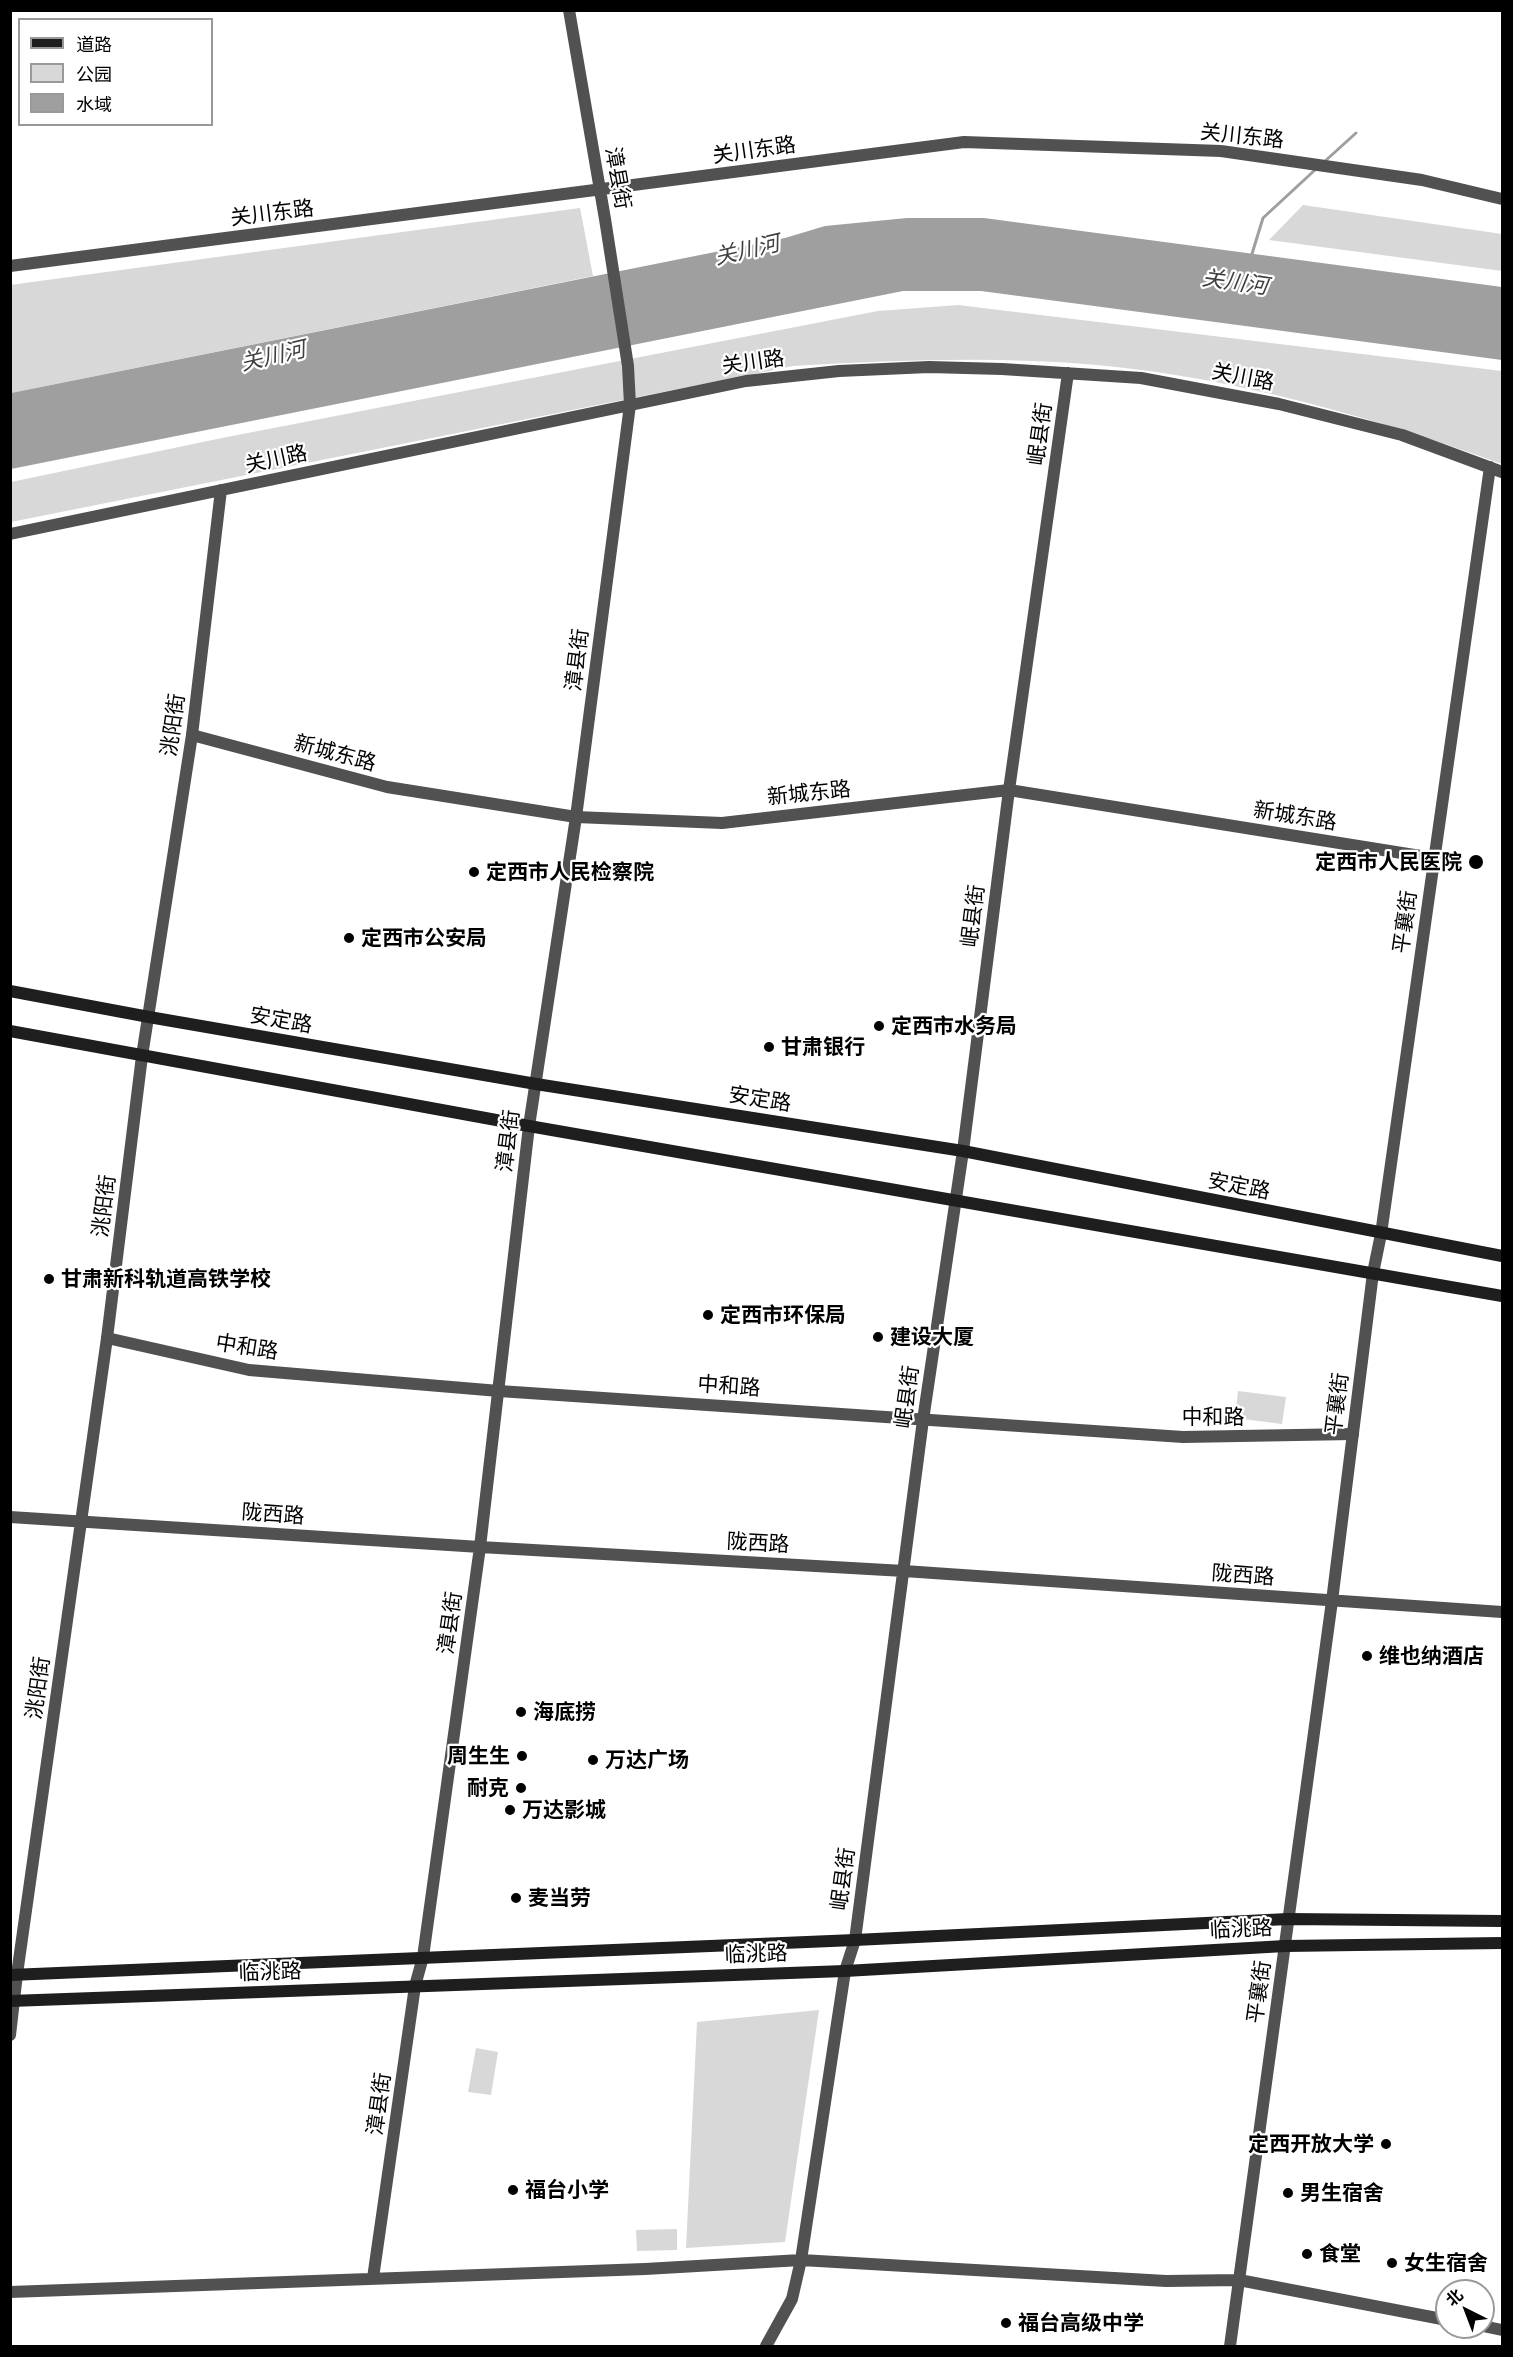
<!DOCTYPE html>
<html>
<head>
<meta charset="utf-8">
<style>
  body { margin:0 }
  #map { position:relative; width:1513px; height:2357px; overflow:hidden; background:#fff; font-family:Ubuntu,"Noto Sans SC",sans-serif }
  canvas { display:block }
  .frame { position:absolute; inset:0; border:12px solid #000; pointer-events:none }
  .legend { position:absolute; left:18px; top:18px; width:195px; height:108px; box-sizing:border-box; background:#fff; border:2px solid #999; margin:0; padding:8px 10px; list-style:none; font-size:18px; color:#000 }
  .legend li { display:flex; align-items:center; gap:12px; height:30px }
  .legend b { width:30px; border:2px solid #999 }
  .north { position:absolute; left:1435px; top:2279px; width:60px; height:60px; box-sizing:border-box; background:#fff; border:2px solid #999; border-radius:50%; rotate:318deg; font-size:16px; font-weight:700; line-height:24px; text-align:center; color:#000 }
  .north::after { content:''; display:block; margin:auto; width:21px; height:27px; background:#000; clip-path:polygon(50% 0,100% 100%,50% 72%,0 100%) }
</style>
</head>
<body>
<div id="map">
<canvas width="1513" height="2357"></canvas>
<div class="frame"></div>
<ul class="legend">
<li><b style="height:8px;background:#1e1e1e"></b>道路</li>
<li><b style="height:16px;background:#d8d8d8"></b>公园</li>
<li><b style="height:16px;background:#9f9f9f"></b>水域</li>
</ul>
<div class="north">北</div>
</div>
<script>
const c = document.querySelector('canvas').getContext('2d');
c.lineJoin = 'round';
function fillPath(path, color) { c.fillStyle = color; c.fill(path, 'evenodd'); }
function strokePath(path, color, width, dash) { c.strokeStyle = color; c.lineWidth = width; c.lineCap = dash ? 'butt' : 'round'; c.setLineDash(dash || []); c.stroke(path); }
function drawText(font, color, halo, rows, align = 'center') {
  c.font = font + ' Ubuntu,"Noto Sans SC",sans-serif'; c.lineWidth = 4.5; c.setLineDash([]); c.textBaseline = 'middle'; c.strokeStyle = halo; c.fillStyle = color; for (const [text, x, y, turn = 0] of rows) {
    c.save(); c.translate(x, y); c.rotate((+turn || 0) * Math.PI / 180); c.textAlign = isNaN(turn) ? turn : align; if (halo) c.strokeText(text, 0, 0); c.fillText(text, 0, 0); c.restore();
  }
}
fillPath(new Path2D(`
  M1303 205 1502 234V271L1269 240Z
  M580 208 593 276 11 393 10 285Z
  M958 305 1502 371V464C1372 417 1237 378 1097 365 996 356 895 360 793 366L11 522V482L222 438 878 311Z
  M1238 1391 1286 1397 1282 1424 1235 1418Z
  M819 2010 785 2242 686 2248 697 2022Z
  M476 2048 498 2052 491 2095 468 2092Z
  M677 2229V2250L637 2251 636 2230Z`), '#d8d8d8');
fillPath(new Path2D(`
  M907 218H984L1502 287V360L981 291H903L11 469V393L785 238 825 226Z`), '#9f9f9f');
strokePath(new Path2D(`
  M1324 162 1356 133
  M1251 257 1263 218 1316 169`), '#9f9f9f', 3);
strokePath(new Path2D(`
  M192 735 387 787 576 817 722 823 1009 790 1433 858
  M107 1338 249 1370 499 1391 1183 1437 1353 1434`), '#515151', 12);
strokePath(new Path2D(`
  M10 266 964 142 1221 151 1422 180 1502 199
  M10 534 746 381 839 371 929 367 1002 369 1141 378 1279 404 1402 435 1502 472
  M10 1517 480 1547 904 1571 1502 1612
  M10 2035 17 1974 107 1338 142 1056 192 735 221 490
  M373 2278 415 1986 423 1957 480 1547 529 1126 576 817 630 405 628 366 605 219 569 10
  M10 2292 645 2269 801 2260 1166 2281 1239 2280 1447 2320
  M1483 2326 1502 2330
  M766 2346 792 2299 801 2260 845 1971 855 1940 923 1420 963 1151 1009 790 1068 373
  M1230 2346 1332 1601 1373 1273 1381 1234 1490 467`), '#515151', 12);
strokePath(new Path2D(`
  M10 991 149 1017 536 1084 963 1151 1502 1256
  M10 1031 529 1126 1502 1296
  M10 1975 855 1940 1288 1919 1502 1921
  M10 2001 845 1971 1285 1946 1502 1943`), '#1e1e1e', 12);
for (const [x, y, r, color] of [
  [1476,862,8,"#000"],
  [474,872,6,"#000"],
  [349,938,6,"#000"],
  [879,1026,6,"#000"],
  [769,1047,6,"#000"],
  [49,1279,6,"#000"],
  [708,1315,6,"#000"],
  [878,1337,6,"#000"],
  [1367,1656,6,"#000"],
  [521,1712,6,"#000"],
  [522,1756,6,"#000"],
  [593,1760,6,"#000"],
  [521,1788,6,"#000"],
  [510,1810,6,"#000"],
  [516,1898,6,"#000"],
  [1386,2144,6,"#000"],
  [513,2190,6,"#000"],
  [1288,2193,6,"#000"],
  [1307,2254,6,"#000"],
  [1392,2263,6,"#000"],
  [1006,2323,6,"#000"]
]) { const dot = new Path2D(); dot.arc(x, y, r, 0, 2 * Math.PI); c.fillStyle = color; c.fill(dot); strokePath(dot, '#fff', 2); }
drawText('21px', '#000', '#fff', [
  ["关川东路",1242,136,6],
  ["关川东路",754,150,-8],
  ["漳县街",618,178,80],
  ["关川东路",272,213,-7],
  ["关川路",753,362,-8],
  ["关川路",1243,377,11],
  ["岷县街",1040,434,-82],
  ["关川路",276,459,-12],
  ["漳县街",577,660,-83],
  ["洮阳街",173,725,-82],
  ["新城东路",335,753,15],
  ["新城东路",809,793,-6],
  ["新城东路",1295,816,9],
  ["岷县街",973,916,-83],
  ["平襄街",1405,922,-82],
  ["安定路",281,1020,10],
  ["安定路",760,1099,9],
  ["漳县街",508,1141,-83],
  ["安定路",1239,1186,11],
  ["洮阳街",104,1206,-83],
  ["中和路",247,1347,9],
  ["中和路",729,1386,4],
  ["岷县街",907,1397,-82],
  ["平襄街",1337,1404,-83],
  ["中和路",1213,1417],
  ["陇西路",273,1514,4],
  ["陇西路",758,1543,3],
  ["陇西路",1243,1575,4],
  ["漳县街",450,1623,-82],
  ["洮阳街",38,1688,-82],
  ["岷县街",843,1879,-82],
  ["临洮路",1241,1929,-3],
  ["临洮路",756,1954,-2],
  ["临洮路",270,1972,-2],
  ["平襄街",1259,1992,-82],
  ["漳县街",379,2104,-82]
]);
drawText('bold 21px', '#000', '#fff', [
  ["定西市人民医院",1462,862,"right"],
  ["定西市人民检察院",486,872],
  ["定西市公安局",361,938],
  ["定西市水务局",891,1026],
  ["甘肃银行",781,1047],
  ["甘肃新科轨道高铁学校",61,1279],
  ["定西市环保局",720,1315],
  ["建设大厦",890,1337],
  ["维也纳酒店",1379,1656],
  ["海底捞",533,1712],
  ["周生生",510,1756,"right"],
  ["万达广场",605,1760],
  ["耐克",509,1788,"right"],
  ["万达影城",522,1810],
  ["麦当劳",528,1898],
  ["定西开放大学",1374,2144,"right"],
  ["福台小学",525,2190],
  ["男生宿舍",1300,2193],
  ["食堂",1319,2254],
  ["女生宿舍",1404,2263],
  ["福台高级中学",1018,2323]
], 'left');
drawText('italic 22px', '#404040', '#fff', [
  ["关川河",747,250,-13],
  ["关川河",1235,282,8],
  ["关川河",273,356,-13]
]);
</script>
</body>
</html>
